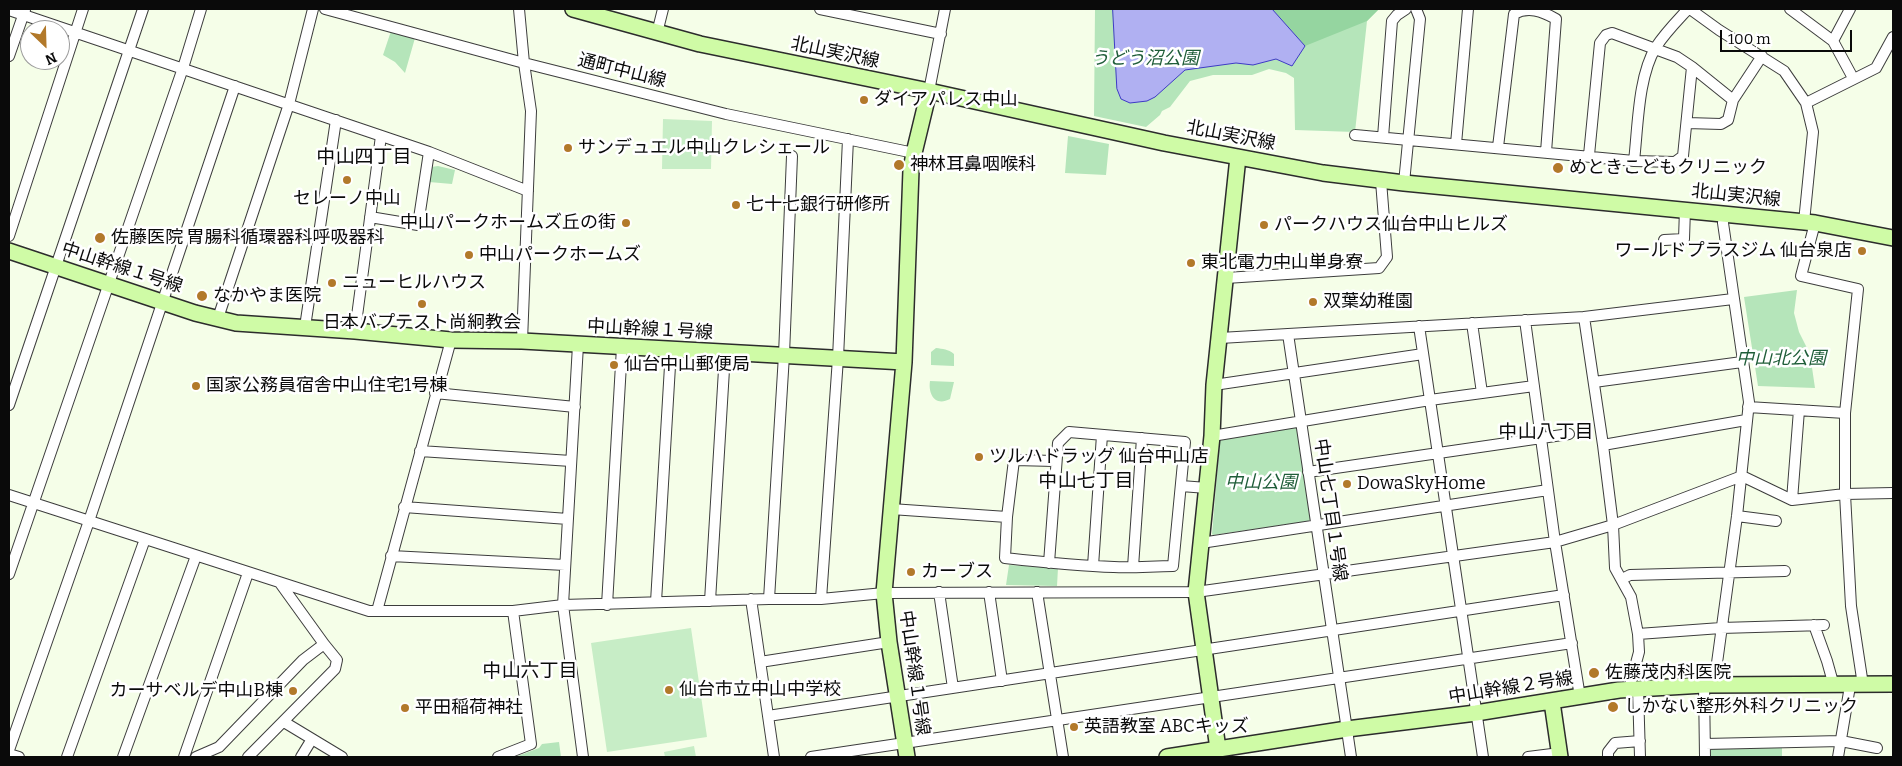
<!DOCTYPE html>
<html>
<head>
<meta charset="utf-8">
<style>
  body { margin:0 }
  #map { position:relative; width:1902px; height:766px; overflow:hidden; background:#f5fee8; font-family:Bitter,serif }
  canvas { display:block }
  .frame { position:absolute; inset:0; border:10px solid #0a0a0a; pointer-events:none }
  .north { position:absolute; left:20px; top:20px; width:50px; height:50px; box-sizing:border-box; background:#fff; border:1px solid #9d9d9d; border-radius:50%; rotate:156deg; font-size:14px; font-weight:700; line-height:20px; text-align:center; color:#0a0a0a }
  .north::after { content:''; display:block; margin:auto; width:18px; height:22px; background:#b2792a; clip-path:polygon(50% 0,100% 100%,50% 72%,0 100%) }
  .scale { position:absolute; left:1720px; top:30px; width:132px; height:22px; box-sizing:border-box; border:2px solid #0a0a0a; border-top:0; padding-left:6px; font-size:15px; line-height:18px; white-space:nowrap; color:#0a0a0a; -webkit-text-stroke:4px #fff; paint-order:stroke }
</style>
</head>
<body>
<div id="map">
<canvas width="1902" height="766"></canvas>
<div class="frame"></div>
<div class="north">N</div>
<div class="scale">100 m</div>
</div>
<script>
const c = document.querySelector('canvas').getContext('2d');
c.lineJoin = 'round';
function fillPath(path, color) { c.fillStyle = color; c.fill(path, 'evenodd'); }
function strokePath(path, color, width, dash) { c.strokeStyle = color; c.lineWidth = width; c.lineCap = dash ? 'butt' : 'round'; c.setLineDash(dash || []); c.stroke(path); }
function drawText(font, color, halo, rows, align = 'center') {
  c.font = font + ' Bitter,"Noto Sans JP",serif'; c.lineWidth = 5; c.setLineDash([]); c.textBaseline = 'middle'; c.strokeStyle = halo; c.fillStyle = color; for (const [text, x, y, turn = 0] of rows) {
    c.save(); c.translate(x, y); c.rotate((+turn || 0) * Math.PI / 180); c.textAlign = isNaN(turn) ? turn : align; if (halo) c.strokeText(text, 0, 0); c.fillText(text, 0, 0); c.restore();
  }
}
fillPath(new Path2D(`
  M1095 9H1377L1378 10 1367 21 1355 132 1295 130 1294 78 1286 73 1269 69 1252 75H1213L1190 81 1170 107 1162 111 1160 115 1146 127 1094 116Z
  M391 31 415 38 405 73 395 62 383 55Z
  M1068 136 1109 144 1106 175 1065 173Z
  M438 166 455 170 452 184 429 182 431 167Z
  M1797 290 1794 313 1799 332 1810 354 1815 388 1758 386 1744 297Z
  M936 348C943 349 948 349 954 354V366L931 365V352Z
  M930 381 954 382 950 399C935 407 928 394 930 381Z
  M1296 426 1299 428 1311 519 1309 521 1213 535 1212 534 1220 439Z
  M1009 565 1058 568 1057 586 1006 585Z
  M559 742 561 757H515L539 748 542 744Z
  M1716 746H1782V757H1711V750Z`), '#b5e5ba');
fillPath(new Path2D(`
  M1272 9H1377L1378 10 1367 21 1305 46Z`), '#95d5a0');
fillPath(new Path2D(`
  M663 119 712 121 711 169H662Z
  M691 628 707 737 607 752 591 643Z
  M694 746 696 757H665L664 752Z`), '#c7edc6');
const water = new Path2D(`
  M1113 9H1272L1305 46 1292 66 1276 59 1253 65 1236 63 1185 70 1155 97 1147 101 1130 103 1121 99 1117 89Z`);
fillPath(water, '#b0b0f2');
strokePath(water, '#3e3ac6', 1);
const street = new Path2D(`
  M325 9 524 63 726 114 914 153
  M519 9 524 63 531 111 522 341
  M820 9 941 34
  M1690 9 1719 30 1784 71 1806 103 1813 132 1804 222
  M1790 9 1833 41 1853 78
  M9 10 429 152 528 191
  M657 33 663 9
  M1833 41 1850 9
  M9 56 25 10
  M929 91 945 9
  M1806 103 1876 68 1893 37
  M1687 123 1721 124 1728 120 1733 100 1762 56
  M1355 135 1634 161 1675 162 1683 156 1692 67
  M1383 137 1392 21 1397 15 1406 9
  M1456 144 1468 9
  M1498 147 1514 14C1528 6 1542 11 1556 19L1546 152
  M1589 155 1600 43 1606 35 1612 33 1677 57 1692 67 1733 100
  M1634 161C1638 127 1638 76 1656 47 1665 33 1677 21 1688 9
  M1404 183 1420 19 1416 9
  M370 217 418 225 429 152
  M1815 223 1801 276 1858 289 1845 413V494L1851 606 1863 685
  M9 236 83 9
  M1664 240 1684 239 1685 209
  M1226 278 1379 268 1387 257 1381 181
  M1584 317 1603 445 1613 525 1615 568 1631 597 1638 634 1639 652 1629 689
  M218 318 289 104 313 9
  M1525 320 1555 542 1580 697
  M1472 323 1482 393
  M1419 326 1483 757
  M305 327 336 120
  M355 331 381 136
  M1288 334 1584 317 1733 299
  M1220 338 1288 334 1351 757
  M578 345 563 605 583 757
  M1594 382 1742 362
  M1214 385 1423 354
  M435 393 575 407
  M9 405 143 9
  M1748 407 1845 413
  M1212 436 1430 400 1534 386
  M1603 445 1746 420
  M420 451 571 461
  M1308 472 1569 434
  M1181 486 1207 488
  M9 495 369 611H513L563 605 769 599H821L884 593 1196 592 1555 542 1613 525 1742 476 1792 500 1845 494 1893 493
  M1792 500 1799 410
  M404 507 568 519
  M891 509 1007 517
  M1737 516 1776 521
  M1201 543 1548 490
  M391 556 565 565
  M1049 563 1058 443 1069 432 1185 442 1173 566C1153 566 1134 568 1114 567 1078 566 1041 562 1005 558L1007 517 1014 460 1055 461
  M1093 566 1102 435
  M1133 567 1142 438
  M9 574 183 68 201 9
  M1622 579 1630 575 1785 571
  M939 592 953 688
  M989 592 1002 681
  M1037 592 1063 757
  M751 599 774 757
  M769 599 784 355 792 156
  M821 599 838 358 848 139
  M710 601 725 353
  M656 602 671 349
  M607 605 622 347
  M377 611 451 340
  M1814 625 1827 661 1834 686
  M1638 634 1721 628 1824 625
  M760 662 889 642
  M1704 685 1705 757
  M1714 685 1737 516 1749 402 1723 223 1724 213
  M1638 689 1640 757
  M768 716 1564 595
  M284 722 342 757
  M1705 744 1841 741 1877 748
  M9 750 89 521 235 86
  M9 754 19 757
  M67 757 145 539
  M123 757 196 556
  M184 757 248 573
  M196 757 219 747 303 660 324 644 280 583
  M248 757 335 669 337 660 324 644
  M301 757 312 739
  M498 757 531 744 513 611
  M811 757 1572 643
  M1528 757 1560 753
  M1608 757V752L1615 743 1640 741
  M1838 757 1850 686`);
const secondary = new Path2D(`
  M573 9 700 44 929 91 1164 143 1323 173 1404 183 1815 223 1893 238
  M9 251 195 313 236 323 355 331 451 340 522 341 904 362 884 593 889 642 907 757
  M904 362 911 170 914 153 929 91
  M1552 702 1560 757
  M1218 749 1196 592 1212 436 1214 385 1238 157
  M1167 757 1347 729 1476 713 1619 690 1704 685 1893 684`);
strokePath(street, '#3d3d3d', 12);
strokePath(secondary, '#2c2c2c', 18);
strokePath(street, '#fff', 10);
strokePath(secondary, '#cffba6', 15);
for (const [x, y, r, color] of [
  [864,100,5,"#b2792a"],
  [568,148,5,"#b2792a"],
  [899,165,6,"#b2792a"],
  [1558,168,6,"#b2792a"],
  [347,180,5,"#b2792a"],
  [736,205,5,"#b2792a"],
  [626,223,5,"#b2792a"],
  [1264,225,5,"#b2792a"],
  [100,238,6,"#b2792a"],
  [1862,251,5,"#b2792a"],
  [469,255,5,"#b2792a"],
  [1191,263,5,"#b2792a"],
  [332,283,5,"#b2792a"],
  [202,296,6,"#b2792a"],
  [1313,302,5,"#b2792a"],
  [422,304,5,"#b2792a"],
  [614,365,5,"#b2792a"],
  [196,386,5,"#b2792a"],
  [979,457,5,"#b2792a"],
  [1347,484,5,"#b2792a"],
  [911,572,5,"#b2792a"],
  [1594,673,6,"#b2792a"],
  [669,690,5,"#b2792a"],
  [293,691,5,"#b2792a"],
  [1613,707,6,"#b2792a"],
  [405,708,5,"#b2792a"],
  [1074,727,5,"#b2792a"]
]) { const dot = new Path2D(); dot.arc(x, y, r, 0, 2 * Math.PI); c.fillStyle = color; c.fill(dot); strokePath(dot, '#fff', 2); }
drawText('18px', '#0a0a0a', '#fff', [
  ["北山実沢線",835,53,12],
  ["通町中山線",622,71,14],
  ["北山実沢線",1231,136,11],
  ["北山実沢線",1736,196,6],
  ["中山幹線１号線",122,268,18],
  ["中山幹線１号線",650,330,3],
  ["中山七丁目１号線",1330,510,82],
  ["中山幹線１号線",914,673,82],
  ["中山幹線２号線",1511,688,-9]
]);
drawText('italic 18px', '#1f5d39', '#fff', [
  ["うどう沼公園",1145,59],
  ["中山北公園",1781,359],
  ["中山公園",1261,483]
]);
drawText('18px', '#0a0a0a', '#fff', [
  ["ダイアパレス中山",874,100],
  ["サンデュエル中山クレシェール",578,148],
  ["神林耳鼻咽喉科",910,165],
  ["めときこどもクリニック",1569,168],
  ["セレーノ中山",347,199,"center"],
  ["七十七銀行研修所",746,205],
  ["中山パークホームズ丘の街",616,223,"right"],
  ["パークハウス仙台中山ヒルズ",1274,225],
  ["佐藤医院 胃腸科循環器科呼吸器科",111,238],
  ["ワールドプラスジム 仙台泉店",1852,251,"right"],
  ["中山パークホームズ",479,255],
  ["東北電力中山単身寮",1201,263],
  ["ニューヒルハウス",342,283],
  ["なかやま医院",213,296],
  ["双葉幼稚園",1323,302],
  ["日本バプテスト尚絅教会",422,323,"center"],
  ["仙台中山郵便局",624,365],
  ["国家公務員宿舎中山住宅1号棟",206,386],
  ["ツルハドラッグ 仙台中山店",989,457],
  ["DowaSkyHome",1357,484],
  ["カーブス",921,572],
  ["佐藤茂内科医院",1605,673],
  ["仙台市立中山中学校",679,690],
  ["カーサベルデ中山B棟",283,691,"right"],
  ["しかない整形外科クリニック",1624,707],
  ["平田稲荷神社",415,708],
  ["英語教室 ABCキッズ",1084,727]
], 'left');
drawText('19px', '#0a0a0a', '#fff', [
  ["中山四丁目",364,158],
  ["中山八丁目",1546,433],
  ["中山七丁目",1086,482],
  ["中山六丁目",530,672]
]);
</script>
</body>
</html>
